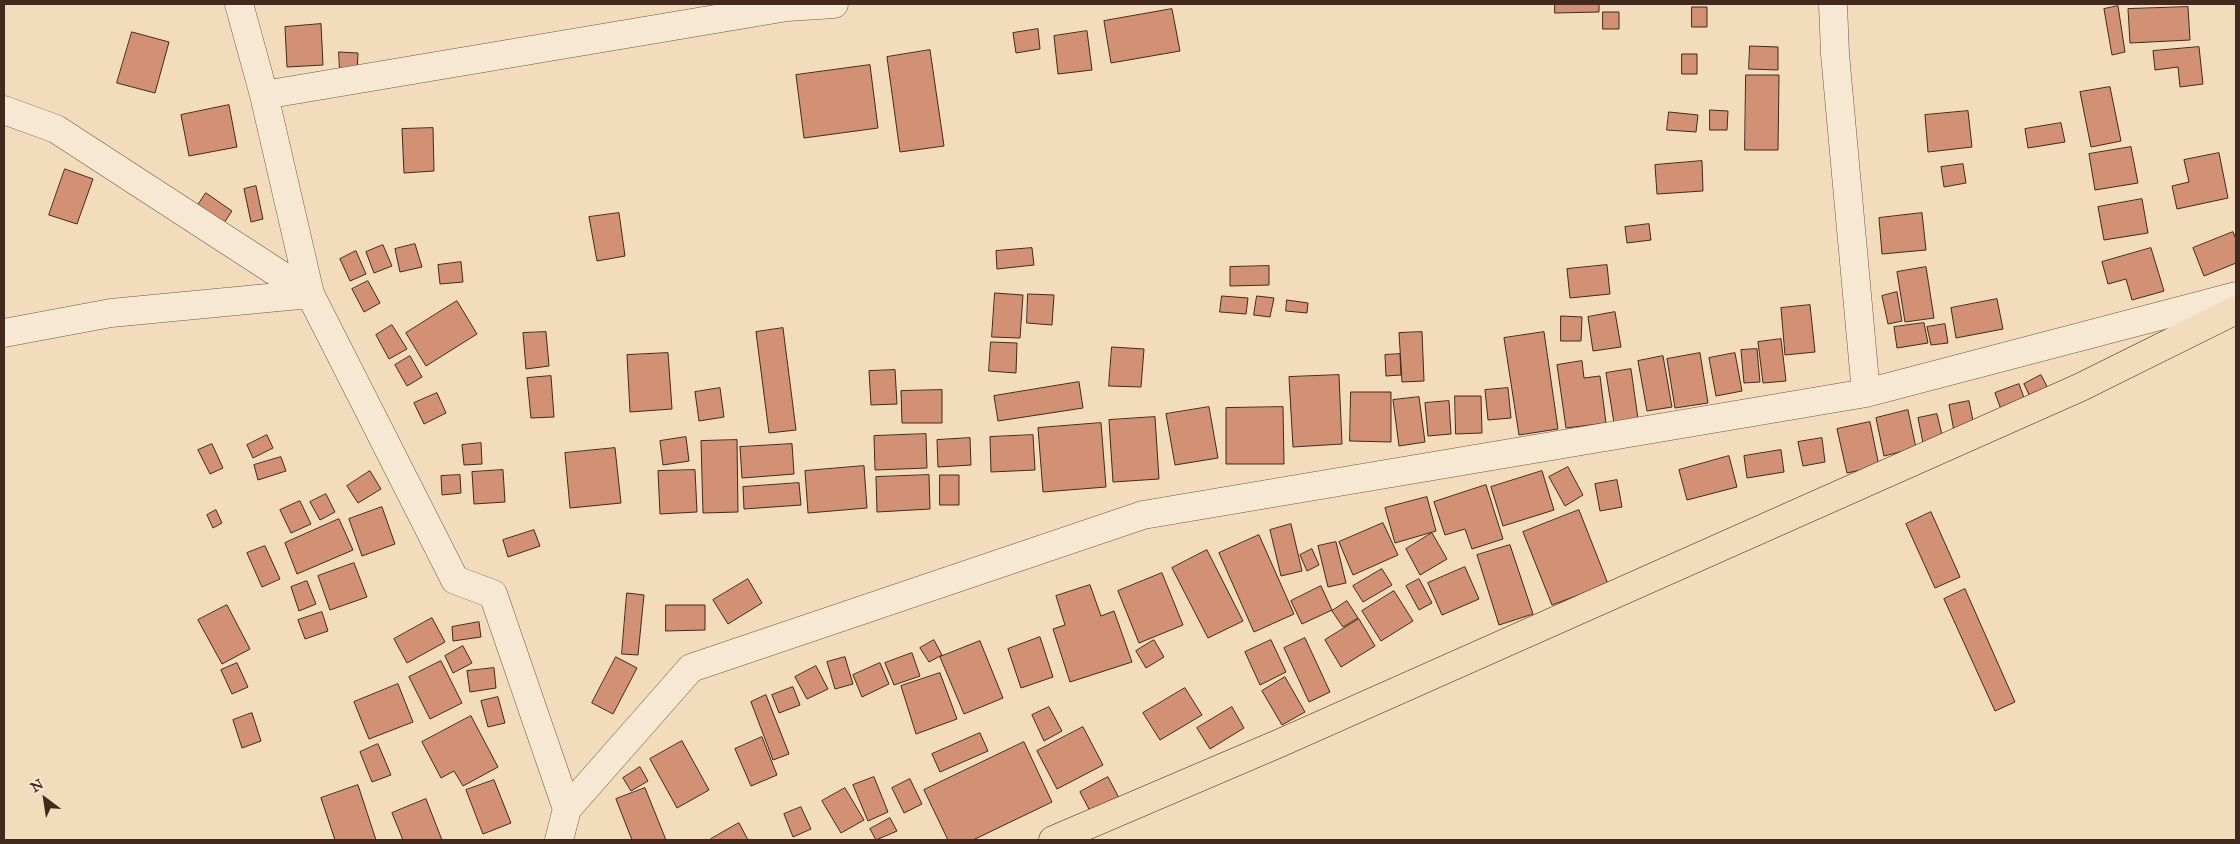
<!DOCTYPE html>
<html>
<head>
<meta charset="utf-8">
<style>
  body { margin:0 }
  #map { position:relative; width:2240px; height:844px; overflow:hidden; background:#f2dcbc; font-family:"IM FELL Great Primer",serif }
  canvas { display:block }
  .frame { position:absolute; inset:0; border:5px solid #43291d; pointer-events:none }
  .north { position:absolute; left:20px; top:774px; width:50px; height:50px; -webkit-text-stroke:4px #f7e8d3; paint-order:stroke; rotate:329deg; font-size:14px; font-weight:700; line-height:20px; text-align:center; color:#43291d }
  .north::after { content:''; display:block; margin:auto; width:18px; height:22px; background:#43291d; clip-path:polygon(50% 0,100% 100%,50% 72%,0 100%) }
</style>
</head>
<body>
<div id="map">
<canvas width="2240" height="844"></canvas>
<div class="frame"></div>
<div class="north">N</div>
</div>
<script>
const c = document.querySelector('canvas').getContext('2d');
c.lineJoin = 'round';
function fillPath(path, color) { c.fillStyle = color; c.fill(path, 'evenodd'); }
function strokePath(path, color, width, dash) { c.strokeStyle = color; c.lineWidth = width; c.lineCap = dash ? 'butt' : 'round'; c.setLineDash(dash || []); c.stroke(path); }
const building = new Path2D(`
  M1555 4H1599V12L1555 13Z
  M2118 6 2125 52 2112 55 2104 9Z
  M1692 7H1707V27H1692Z
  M2188 7 2190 40 2130 43 2128 9Z
  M1172 9 1180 51 1111 63 1104 21Z
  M1603 12H1619V29H1603Z
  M321 24 323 65 287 67 285 27Z
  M1038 29 1040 49 1016 53 1013 33Z
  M1087 31 1092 70 1058 74 1054 36Z
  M132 32 169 42 155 93 117 83Z
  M1750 46 1778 47V70L1749 69Z
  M2199 47 2203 84 2180 87 2178 67 2155 70 2153 51Z
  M930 50 944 146 900 152 887 57Z
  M339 52 358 53 357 71H340Z
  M1682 54H1697V74H1682Z
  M870 65 878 128 804 138 796 75Z
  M1746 75H1779L1778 150H1745Z
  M2110 87 2121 141 2091 147 2080 92Z
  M229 105 237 147 189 156 181 115Z
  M1710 110 1728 111 1727 130H1710Z
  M1968 111 1972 147 1928 152 1925 115Z
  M1669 112 1698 115 1696 132 1667 130Z
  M2061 123 2065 142 2028 148 2025 129Z
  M433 128 434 171 404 173 402 129Z
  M2131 147 2138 183 2095 190 2089 154Z
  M2219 153 2228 198 2177 209 2172 186 2189 182 2184 160Z
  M1702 161 1703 191 1657 194 1655 165Z
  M1963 164 1966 183 1944 187 1941 167Z
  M65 169 93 179 77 224 49 215Z
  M256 186 263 219 251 222 244 189Z
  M206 193 232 211 224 223 198 205Z
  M2142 199 2148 233 2104 240 2098 207Z
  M619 213 625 256 597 261 589 217Z
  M1922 213 1926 250 1882 254 1879 218Z
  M1649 224 1651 240 1627 243 1625 227Z
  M2233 232 2236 239V263L2204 276 2193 248Z
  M415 244 422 267 400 272 395 249Z
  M383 245 392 266 374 273 366 252Z
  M1032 248 1034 265 997 269 996 251Z
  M2151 248 2164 291 2132 300 2126 279 2108 284 2102 262Z
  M356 251 366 274 350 281 340 259Z
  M461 262 463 282 440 284 438 265Z
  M1607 265 1610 294 1570 298 1567 269Z
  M1269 266V285L1230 286V267Z
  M1926 267 1934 318 1905 322 1897 272Z
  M368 281 380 303 364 312 352 289Z
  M1897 292 1902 321 1888 324 1882 296Z
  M995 293 1023 295 1020 338 992 337Z
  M1028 294 1054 295 1052 325 1027 323Z
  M1222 296 1248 298 1246 314 1220 312Z
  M1257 296 1274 298 1270 317 1254 315Z
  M1997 299 2003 329 1956 338 1951 308Z
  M1287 300 1308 303 1307 313 1286 311Z
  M457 301 477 334 426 366 406 333Z
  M1810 305 1815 352 1785 355 1781 308Z
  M1615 312 1621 347 1593 351 1588 317Z
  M1561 316 1582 317 1581 341H1561Z
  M1924 323 1928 343 1897 348 1894 327Z
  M1945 324 1948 343 1931 345 1927 327Z
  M392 325 407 349 389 359 376 335Z
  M783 328 796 430 769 433 756 332Z
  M546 332 549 366 526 369 523 333Z
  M1422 332 1424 381 1402 382 1399 333Z
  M1544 332 1558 429 1519 435 1504 338Z
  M1781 339 1786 381 1763 383 1758 342Z
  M991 342 1017 343 1016 373 989 371Z
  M1112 347 1144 349 1141 387 1109 386Z
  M1757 349 1760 382 1744 383 1741 350Z
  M668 353 672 409 630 412 627 355Z
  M1700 353 1708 403 1675 408 1667 359Z
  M1735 353 1742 391 1716 396 1709 358Z
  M1400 354 1401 375 1386 376 1385 355Z
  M410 356 422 377 407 386 395 365Z
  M1663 356 1672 407 1647 411 1638 361Z
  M1582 361 1584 378 1600 376 1606 423 1566 428 1557 365Z
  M1631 369 1638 419 1614 423 1606 373Z
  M895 370 897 404 871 405 869 371Z
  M1339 375 1342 444 1293 447 1289 377Z
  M2041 375 2051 394 2033 403 2024 384Z
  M551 376 554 417 531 418 527 378Z
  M1079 382 1083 408 998 421 994 396Z
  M2019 384 2026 403 2002 412 1995 393Z
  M720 388 724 417 699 421 695 392Z
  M1508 388 1511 418 1488 420 1485 390Z
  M942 390V423H902L901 391Z
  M1351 392H1391V442L1350 441Z
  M437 393 446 413 424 424 414 403Z
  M1455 396H1481L1482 433 1456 434Z
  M1419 397 1425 442 1399 446 1393 400Z
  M1449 401 1451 434 1428 436 1425 403Z
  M1969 401 1974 426 1954 431 1949 405Z
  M1209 407 1218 458 1175 465 1166 414Z
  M1283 407 1284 464H1226V408Z
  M1908 410 1916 448 1884 456 1876 418Z
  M1937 414 1943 439 1923 443 1918 418Z
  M1155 417 1159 479 1113 482 1109 420Z
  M1870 422 1879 466 1847 473 1837 429Z
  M1101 423 1106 487 1043 492 1038 428Z
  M926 434 927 468 875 470 874 436Z
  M267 435 273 448 253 458 247 445Z
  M1033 435 1035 470 991 472 990 437Z
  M686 437 689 461 663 465 660 441Z
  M970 438 971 465 938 467 937 440Z
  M1822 438 1825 462 1803 466 1798 442Z
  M737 440 738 512 703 513 701 441Z
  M481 443 482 464 464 465 462 445Z
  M212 444 223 468 210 474 198 450Z
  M792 444 794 474 742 478 740 447Z
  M615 448 621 503 570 508 565 453Z
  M1781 450 1784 472 1747 478 1744 456Z
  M1729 456 1737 487 1687 500 1679 470Z
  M281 457 286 471 258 480 254 465Z
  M864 466 867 508 808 513 805 471Z
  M1568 467 1583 495 1565 506 1549 477Z
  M503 470 505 502 474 504 472 472Z
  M695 470 697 512 660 514 658 471Z
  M370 471 381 489 358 503 347 486Z
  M1542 471 1554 510 1503 526 1491 487Z
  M460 475 461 493 442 495 441 476Z
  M929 475 930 509 877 512 876 477Z
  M940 475H959V505H940Z
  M1617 480 1622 507 1600 511 1595 484Z
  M799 483 801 505 744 509 743 487Z
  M1486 485 1503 539 1472 549 1465 529 1445 535 1434 502Z
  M326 494 335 512 320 520 310 502Z
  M1427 497 1436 531 1395 543 1385 508Z
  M300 501 311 524 291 533 280 510Z
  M382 507 395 544 362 556 349 519Z
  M216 510 222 523 213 528 207 515Z
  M1579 510 1608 584 1552 605 1523 532Z
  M1931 512 1960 577 1935 588 1906 524Z
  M339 519 353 550 297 574 285 543Z
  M1383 523 1398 555 1353 575 1339 542Z
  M1291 524 1302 571 1281 576 1270 530Z
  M534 530 540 546 508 557 503 540Z
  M1432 533 1447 559 1420 575 1406 549Z
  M1259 535 1294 614 1254 632 1219 553Z
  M1336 542 1346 583 1328 587 1318 546Z
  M1510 545 1533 614 1499 625 1477 555Z
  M265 546 280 579 262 587 247 553Z
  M1312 549 1319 565 1307 571 1300 555Z
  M1207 550 1243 621 1208 638 1172 568Z
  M354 563 367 597 330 610 318 576Z
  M1465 567 1479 599 1442 615 1428 583Z
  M1382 569 1392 585 1363 602 1353 586Z
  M1162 573 1183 625 1139 643 1118 591Z
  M748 579 762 603 728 624 713 600Z
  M1419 579 1432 603 1419 610 1406 586Z
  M307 581 316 604 299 611 291 587Z
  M1090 585 1101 616 1114 611 1132 662 1070 682 1053 629 1065 625 1056 596Z
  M1321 586 1332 610 1302 624 1291 601Z
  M1965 589 2015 702 1995 711 1944 599Z
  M1394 591 1413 621 1381 641 1362 611Z
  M627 593 644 595 638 655 622 654Z
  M1347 601 1358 618 1343 627 1332 611Z
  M227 605 250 649 222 664 198 620Z
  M666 605H705V630L666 631Z
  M322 612 328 631 305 639 298 620Z
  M432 618 445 642 407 663 394 639Z
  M1359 619 1375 646 1341 667 1325 640Z
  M479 622 481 637 453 641 452 627Z
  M1040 637 1053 677 1021 688 1008 649Z
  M1305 638 1330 692 1309 702 1284 648Z
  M934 640 942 655 929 662 920 648Z
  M1154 640 1164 657 1146 668 1136 651Z
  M1271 640 1286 672 1260 685 1245 652Z
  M980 641 1003 698 964 714 940 657Z
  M463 646 472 663 453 673 445 656Z
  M912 653 920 676 894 685 885 663Z
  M616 657 637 668 613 714 592 703Z
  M845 657 853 684 835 689 827 662Z
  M441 661 462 703 430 719 409 677Z
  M237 663 248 687 232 694 221 670Z
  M880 663 889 684 862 697 853 675Z
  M816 666 828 689 807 699 795 677Z
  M494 668 496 688 470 692 467 671Z
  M940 673 957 719 916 734 901 686Z
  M1285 677 1305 712 1282 725 1262 691Z
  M398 684 413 722 369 739 354 702Z
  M793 687 800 705 779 713 772 695Z
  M1185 688 1202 715 1160 740 1143 713Z
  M766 695 789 754 773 760 751 702Z
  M498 697 505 723 488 727 481 701Z
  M1049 707 1062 731 1044 741 1032 715Z
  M1232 707 1244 728 1210 749 1197 728Z
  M252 713 261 741 242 748 233 720Z
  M471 716 498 767 463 786 454 771 441 778 422 742Z
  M1083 727 1103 765 1057 789 1037 751Z
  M980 733 988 751 940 772 932 754Z
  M762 737 777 775 751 786 735 749Z
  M682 741 709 790 677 808 650 759Z
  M1024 742 1052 802 973 840H948L924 790Z
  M378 744 391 775 372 782 360 752Z
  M640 767 648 781 631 791 623 778Z
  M874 777 888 812 868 821 853 785Z
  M1108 777 1119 798 1091 813 1080 792Z
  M910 779 922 804 904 813 892 788Z
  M494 780 511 823 483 834 466 790Z
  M358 785 376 840H335L321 798Z
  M645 788 666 840H632L616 799Z
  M845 788 864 820 841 833 822 801Z
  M426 799 442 840H403L392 813Z
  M801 807 811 829 793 837 784 814Z
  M890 818 897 831 876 840 870 829Z
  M739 823 748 840H712L711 839Z`);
fillPath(building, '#d29074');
strokePath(building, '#43291d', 1);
const minor = new Path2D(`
  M239 4 264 95 310 294 455 580 493 594 567 809
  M1833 4 1835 54 1866 393
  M264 95 787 7 834 4
  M4 110 56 129 310 294
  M4 333 111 313 310 294
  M559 840 567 809 691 668 1143 515 1866 393 2236 296`);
const major = new Path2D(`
  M1053 840 1280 743 2081 387 2236 310`);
strokePath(minor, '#6f5645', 29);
strokePath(major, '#43291d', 29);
strokePath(minor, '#f7e8d3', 28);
strokePath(major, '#f2dcbc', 28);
</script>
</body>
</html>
